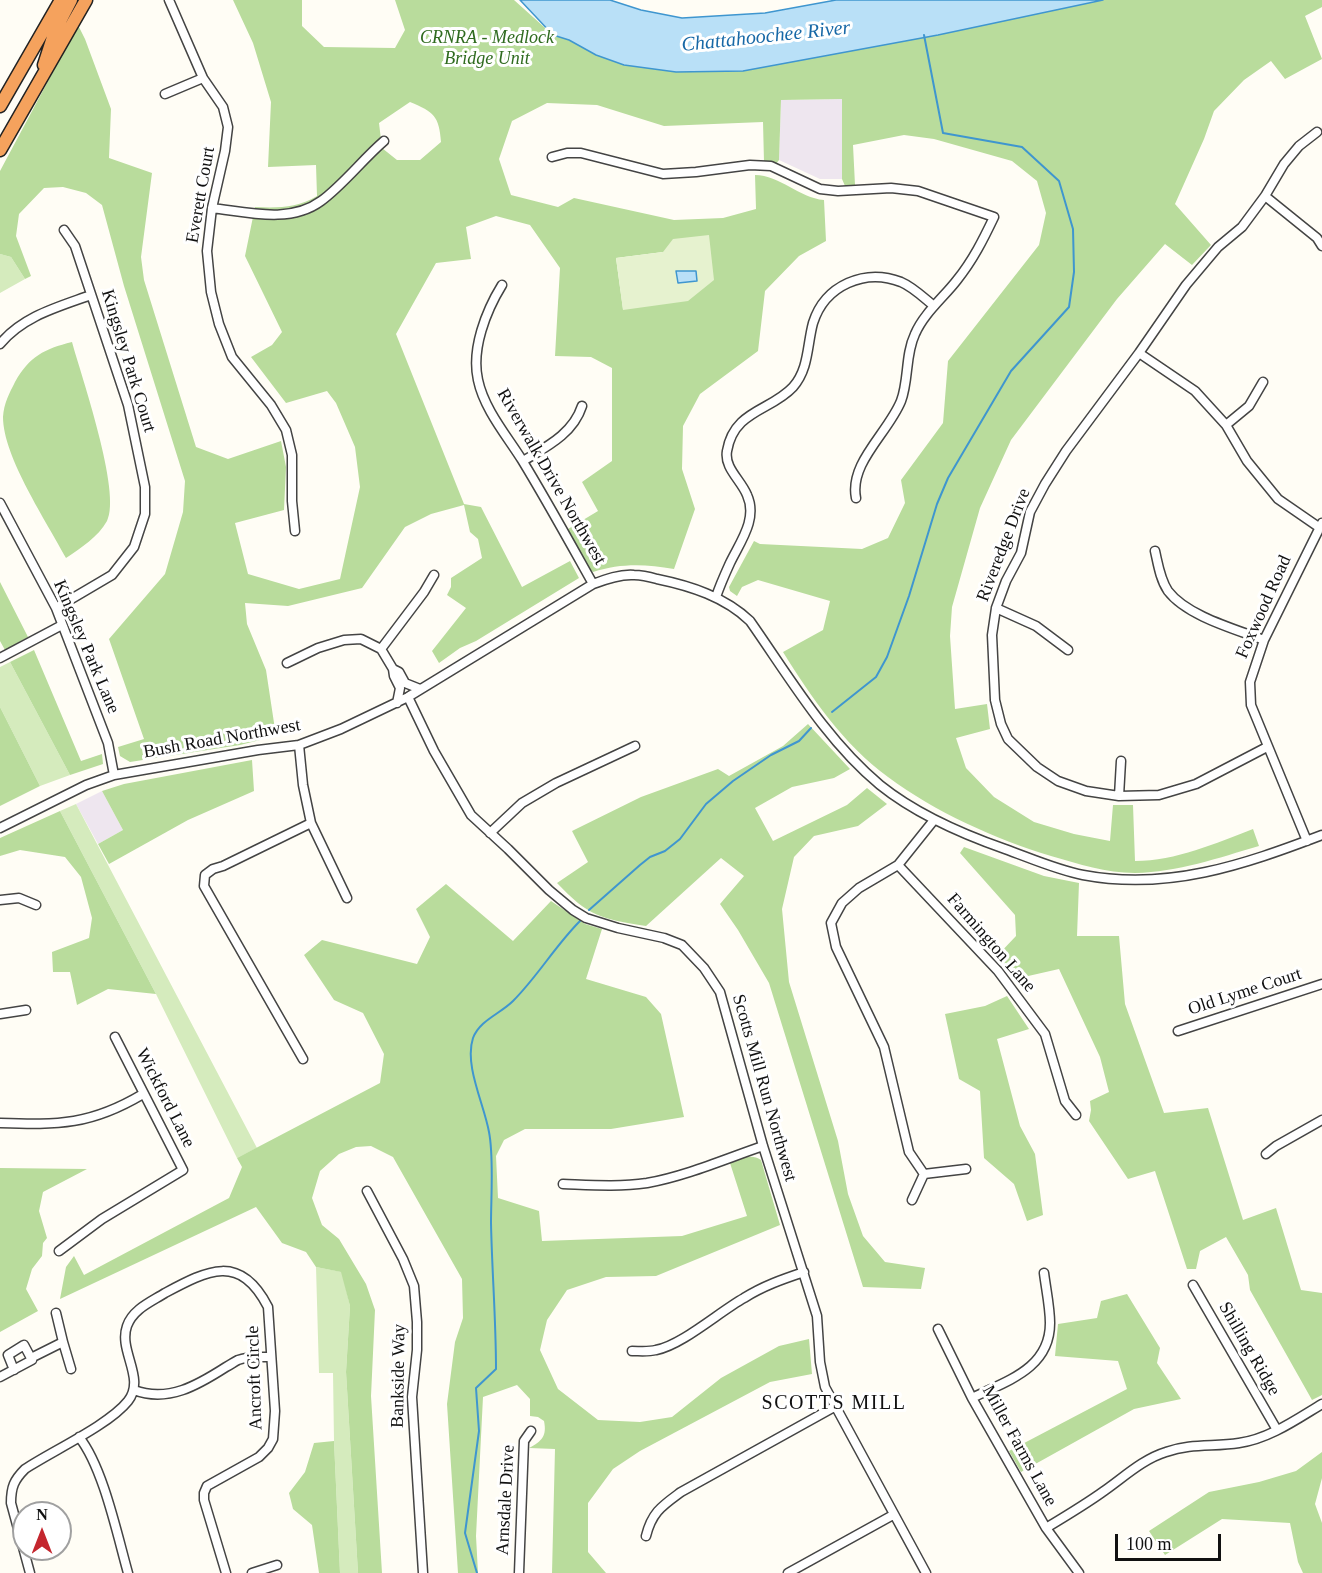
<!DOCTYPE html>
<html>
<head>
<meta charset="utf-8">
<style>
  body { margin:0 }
  #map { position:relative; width:1322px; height:1573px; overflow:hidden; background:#fffdf5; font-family:Georgia,serif }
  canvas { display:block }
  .north { position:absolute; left:12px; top:1501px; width:60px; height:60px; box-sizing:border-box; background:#fff; border:2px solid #a0a0a0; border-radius:50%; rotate:0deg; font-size:16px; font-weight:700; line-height:24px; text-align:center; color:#111 }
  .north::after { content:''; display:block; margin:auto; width:21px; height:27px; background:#c4262e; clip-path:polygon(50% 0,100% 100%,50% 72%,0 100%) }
  .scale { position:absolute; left:1115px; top:1534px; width:106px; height:27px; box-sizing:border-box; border:3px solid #111; border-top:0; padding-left:8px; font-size:18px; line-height:21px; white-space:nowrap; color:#111; -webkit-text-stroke:4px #fff; paint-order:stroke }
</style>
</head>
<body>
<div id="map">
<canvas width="1322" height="1573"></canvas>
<div class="north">N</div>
<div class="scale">100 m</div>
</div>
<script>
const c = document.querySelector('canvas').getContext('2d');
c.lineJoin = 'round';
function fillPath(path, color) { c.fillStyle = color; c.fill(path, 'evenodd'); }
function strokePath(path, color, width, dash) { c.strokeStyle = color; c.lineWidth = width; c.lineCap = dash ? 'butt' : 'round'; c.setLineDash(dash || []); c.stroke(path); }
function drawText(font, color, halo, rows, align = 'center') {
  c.font = font + ' Georgia,serif'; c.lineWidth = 6; c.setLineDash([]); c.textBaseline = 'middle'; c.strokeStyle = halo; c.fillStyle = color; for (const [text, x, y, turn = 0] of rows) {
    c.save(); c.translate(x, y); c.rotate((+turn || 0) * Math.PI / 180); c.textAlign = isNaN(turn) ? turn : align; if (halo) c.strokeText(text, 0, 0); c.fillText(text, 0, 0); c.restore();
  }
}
fillPath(new Path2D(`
  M843 99 842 179H820L779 160 781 100Z
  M102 791 123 830 98 844 76 804Z`), '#eee6ef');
fillPath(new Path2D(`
  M0 254 11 257 25 279 0 293Z
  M10 662 70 775 40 786 0 707V667Z
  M76 804 257 1148 237 1158 156 994 60 811Z
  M316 1267 342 1272 350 1306 346 1372 358 1573H340L334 1441 333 1373H319Z`), '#d5ebbd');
fillPath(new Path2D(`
  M233 0H302V26L324 47 395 48 405 30 395 0H514L553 35 569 40 596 55 624 65 676 72 743 71 1103 0H1322V7L1305 16 1322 59 1285 79 1271 61 1244 80 1214 111 1204 139 1175 204 1211 245 1192 265 1165 244 1117 299 1011 440 980 508 952 607 950 636 955 709 987 704 990 729 956 738 966 768 994 797 1034 822 1074 834 1110 841 1113 805H1133L1135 861C1176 861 1216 843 1253 829L1259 846C1218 858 1178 872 1135 873 1106 873 1079 864 1051 856 995 839 935 812 888 777 844 745 811 697 783 652L823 630 830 601 758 580 742 587 737 596 730 591 729 587 754 541 760 544 862 549 888 538 905 503 901 480 943 423 948 361 1039 245 1046 213 1037 181 1012 161 934 139 904 135 853 145 855 185 845 186 842 179V99L781 100 779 160 776 164 764 162 763 122 664 126 597 105 547 103 512 121 499 159 511 195 558 207 574 198 674 220 723 218 756 209 755 175C780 175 799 198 824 200L826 241 799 256 765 291 758 351 700 394 683 426 682 469 695 509 674 569C645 564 621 563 593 572L589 569 568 529 598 511 582 482 612 461V368L591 357 555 356 560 268 530 225 496 216 466 227 471 259 436 263 396 334 464 504 481 507 522 587 570 561 579 578 476 641 460 648 439 663 432 651 466 608 447 595 451 587V578L482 558 478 539 470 532 464 505 431 514 405 527 362 588 288 606 245 603 247 624 266 670 276 736 240 745 130 762 120 756 118 747 144 739 109 639 165 574 183 512 185 481 124 286 102 205 86 193 63 187 44 188 19 214 16 236 31 276 25 279 11 257 0 254V171L78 25 85 39 111 109 109 158 152 173 141 257 144 280 196 447 228 459 281 441 286 467 284 510 235 523 248 574 299 589 340 579 360 487 355 447 336 403 327 391 286 403 251 357 272 345 282 332 245 256 255 207C278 208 297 208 317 196L316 165 268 167 271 102 253 43ZM410 102C434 112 439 116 441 142L420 160H397L382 148 379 123ZM663 252 623 309 616 258Z
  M72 342C81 375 122 493 107 521 98 537 81 548 66 558 47 522 3 457 3 417 4 403 9 394 15 382 30 356 44 349 72 342Z
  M0 582 28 637 5 650 0 641Z
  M34 650 81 761 102 754 103 764 70 775 10 662Z
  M0 707 40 786 0 806Z
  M808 724 850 769 834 778 792 787 755 808 773 841 847 805 867 788 887 804 858 826 814 836 794 857 782 909 789 982 838 1141 848 1194 863 1236 885 1262 925 1268 921 1289 863 1287 769 983 738 930 720 904 744 876 721 858 646 926C601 919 588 916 557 883L588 862 572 831 641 797 718 769 729 776 783 746Z
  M252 760 254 791 188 820 109 864 98 844 123 830 102 791 124 784Z
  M60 811 156 994 108 989 77 1005 70 972H53L52 952 89 938 92 918 81 877 65 857 20 850 0 856V838Z
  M964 847 1044 876 1079 883 1077 936H1119L1125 1004 1164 1113 1208 1108 1243 1220 1276 1208 1301 1290 1322 1293V1395L1312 1400 1250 1290 1248 1275 1226 1237 1200 1251 1196 1269H1187L1155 1171 1128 1179 1089 1121 1091 1110 1090 1101 1109 1092 1100 1057 1059 969 1015 979 997 956 1016 936 1015 915 960 853Z
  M446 884 513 941 551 901 585 924 602 929 586 979 646 997 661 1014 684 1117 611 1129H525L504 1140 496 1156 498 1198 539 1211 542 1241 682 1236 747 1216 730 1163C740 1159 751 1153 761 1160L780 1225 656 1276 606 1277 567 1290 547 1320 540 1350 558 1389 598 1420 640 1422 672 1417 721 1378 779 1346 809 1339 812 1374 770 1382 640 1451 613 1469 588 1503V1552L606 1573H552L555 1449 529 1448C542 1441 547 1436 544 1421L538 1417 530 1416V1399L517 1385 483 1397 476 1536 478 1573H458L447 1404 455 1342 463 1318 462 1279 393 1157 371 1146 356 1147 339 1154 320 1171 312 1198 322 1225 339 1239 366 1284 375 1310 371 1396 382 1573H358L346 1372 350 1306 341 1272 316 1267 306 1252 282 1243 256 1207 60 1299 66 1267 74 1256 84 1275 229 1198 242 1167 237 1158 380 1083 384 1054 363 1013 334 1000 304 955 322 940 417 964 430 937 416 909Z
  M1007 996 1029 1029 997 1039 1020 1126 1035 1154 1043 1215 1027 1221 1014 1184 984 1158 980 1091 959 1079 945 1014 985 1006Z
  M0 1168 87 1169 43 1192 39 1211 47 1238 43 1243 42 1256 32 1269 26 1289 38 1311 0 1332Z
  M1127 1294 1160 1348 1157 1363 1181 1399 1134 1409 1021 1472 1009 1451 1127 1389 1118 1361 1055 1356 1058 1324 1097 1318 1101 1301Z
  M334 1441 340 1573H319L312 1525 293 1509 289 1493 305 1472 314 1443Z
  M1322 1452V1478L1315 1504 1322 1523V1573H1303L1298 1562 1290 1523 1222 1519 1165 1555 1149 1531 1209 1492 1259 1482 1296 1471Z`), '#b9dc9c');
fillPath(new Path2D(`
  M709 235 714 280 688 301 623 310 616 258 663 252 673 239Z`), '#e6f2cf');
const water = new Path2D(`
  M520 0H610L641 10 682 18 765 13 836 0H1103L938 35 743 71 676 72 624 65 596 55 569 40 553 35Z
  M676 271H696L697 281 678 283Z`);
fillPath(water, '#b9e0f7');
strokePath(water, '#3f96cf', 1.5);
strokePath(new Path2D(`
  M832 712 876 677 887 657 909 596 937 504 948 478 1011 371 1069 307 1074 272 1073 229 1059 181 1022 147 943 133 924 35
  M589 910 640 865 650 857 665 851 680 839 706 804 733 781 771 755 799 741 811 728
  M477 1573 465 1533 479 1431 476 1388 496 1369C496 1320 492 1272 491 1223 491 1196 494 1157 489 1132 484 1104 464 1065 473 1038 480 1020 500 1014 513 1001 538 976 555 946 580 921`), '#3f96cf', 2);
const minor = new Path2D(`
  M169 0 203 78 223 107 228 127 225 151 212 208 207 251 211 292 219 324 232 357 271 405 286 430 292 455V501L295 531
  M165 94 203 78
  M552 157 567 153H581L663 174 696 172 750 165 771 166 820 189 838 191 891 188 918 191 994 217C983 240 973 260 957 280 944 297 924 313 915 334 905 355 909 380 901 401 888 433 849 463 856 498
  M1265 196 1317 238 1322 246
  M212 208C247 212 290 224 321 201 342 186 363 159 384 141
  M502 285C486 311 471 349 478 380 484 409 507 436 522 460 547 501 570 543 593 584
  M0 344C23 316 58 307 91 295
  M1139 353 1195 391 1226 425 1247 461 1278 499 1320 528
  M1226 425 1249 406 1263 382
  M523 461C546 447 573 434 582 406
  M0 503 56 608 108 743 114 775
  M1155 551C1158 564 1160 579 1168 591 1187 616 1235 629 1264 640
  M716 597C720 585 725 574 730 563 740 542 758 519 747 495 741 480 724 468 727 451 734 410 771 411 793 387 809 369 807 345 813 323 825 285 865 268 901 282 913 287 924 298 934 306
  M56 608 112 575 134 547 145 514V487L128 405 75 246 64 230
  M996 608 1036 626 1068 650
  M381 649 424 592 434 575
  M0 658 62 625
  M287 663 318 648 344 640 361 639 381 649 393 669 394 676 400 688 397 703
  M393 669 399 672 405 683 420 689
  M408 697 434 751 471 815 508 849 549 890 573 910 586 918 618 928 664 938 682 945 704 968 720 992 763 1146 817 1316 820 1362 825 1387 926 1573
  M299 745 303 785 311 823 347 898
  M1267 747 1196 784 1159 795 1119 796 1086 791 1058 781 1037 767 1008 739 1001 724 995 700 992 635 996 608 1006 581 1021 553 1030 512 1045 484 1066 451 1139 353 1186 285 1218 247 1242 227 1265 196 1284 164 1299 146 1317 132
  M1119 796 1121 761
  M934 820 898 865 859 888 842 903 831 923 836 947 884 1047 909 1152 924 1174 966 1169
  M0 828 86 785 114 775 258 750 299 745 341 729 408 697 593 584C606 579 620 574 634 575 642 575 650 577 657 579 691 586 725 597 750 621 790 678 826 740 880 785 916 814 962 834 1005 849 1030 858 1057 870 1083 875 1168 891 1243 865 1322 835
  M490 833 522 803 556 783 635 746
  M1307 841 1251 705 1250 682 1264 640 1322 523
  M898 865 998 971 1045 1034 1065 1101 1076 1115
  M0 900 19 898 36 905
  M0 1014 26 1010
  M1178 1031 1322 984
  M303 1059 204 886 205 875 213 869 223 866 311 823
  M0 1123C59 1125 91 1125 143 1094
  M1266 1154 1276 1146 1322 1120
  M563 1184C591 1185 619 1187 647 1183 686 1176 725 1159 763 1146
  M367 1191 403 1259 414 1286 417 1322V1350L412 1397 423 1573
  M912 1200 924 1174
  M59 1251 102 1219 183 1170 115 1037
  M1193 1285 1277 1430
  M938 1329 972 1398 1046 1528 1079 1573
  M63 1342 71 1369
  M632 1351C640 1351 648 1352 656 1350 682 1345 719 1312 744 1298 763 1286 783 1279 804 1272
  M31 1358 63 1342 56 1313
  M0 1377 32 1360 24 1345 8 1355 14 1370
  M134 1390C168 1403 198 1385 226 1367 230 1365 234 1362 238 1360 248 1356 260 1357 271 1357
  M972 1398C1006 1381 1050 1369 1050 1323 1050 1307 1046 1289 1044 1273
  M79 1437C103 1467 117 1534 128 1573
  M1046 1528C1066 1516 1086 1504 1104 1491 1124 1477 1143 1459 1166 1452 1191 1443 1214 1447 1239 1443 1269 1439 1297 1419 1322 1404
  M646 1536C652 1512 662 1506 681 1492L836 1406
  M30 1573 11 1503C11 1487 14 1480 25 1469 52 1451 109 1425 128 1401 146 1378 118 1351 127 1326 133 1309 151 1302 165 1293 208 1270 240 1253 268 1307L275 1411 273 1439 268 1448 259 1457 207 1486 204 1493V1500L226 1573
  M252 1573 277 1565
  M519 1573 524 1441 531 1431
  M788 1573 893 1515`);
const highway = new Path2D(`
  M44 65 55 31 71 0
  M0 106 61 0
  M0 150 86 0`);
strokePath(minor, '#444', 11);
strokePath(highway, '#222', 15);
strokePath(minor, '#fff', 8);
strokePath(highway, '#f5a25d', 12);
drawText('italic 18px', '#2f6b1f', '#fff', [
  ["CRNRA - Medlock",487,38],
  ["Bridge Unit",487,59]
]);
drawText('18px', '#111', '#fff', [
  ["Everett Court",201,195,-80],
  ["Kingsley Park Court",128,361,73],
  ["Riverwalk Drive Northwest",551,477,60],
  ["Riveredge Drive",1004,545,-69],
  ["Foxwood Road",1264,607,-66],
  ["Kingsley Park Lane",86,647,67],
  ["Bush Road Northwest",222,739,-10],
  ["Farmington Lane",991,943,49],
  ["Old Lyme Court",1245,992,-18],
  ["Scotts Mill Run Northwest",764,1088,74],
  ["Wickford Lane",165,1098,63],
  ["Shilling Ridge",1249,1349,60],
  ["Bankside Way",399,1376,-89],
  ["Ancroft Circle",255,1378,-92],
  ["Miller Farms Lane",1019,1446,61],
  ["Arnsdale Drive",506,1500,-87]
]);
drawText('italic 20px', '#1768a6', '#fff', [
  ["Chattahoochee River",766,37,-6]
]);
c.letterSpacing = '1.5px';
drawText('20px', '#111', '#fff', [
  ["SCOTTS MILL",834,1404]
]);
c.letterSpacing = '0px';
</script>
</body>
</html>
